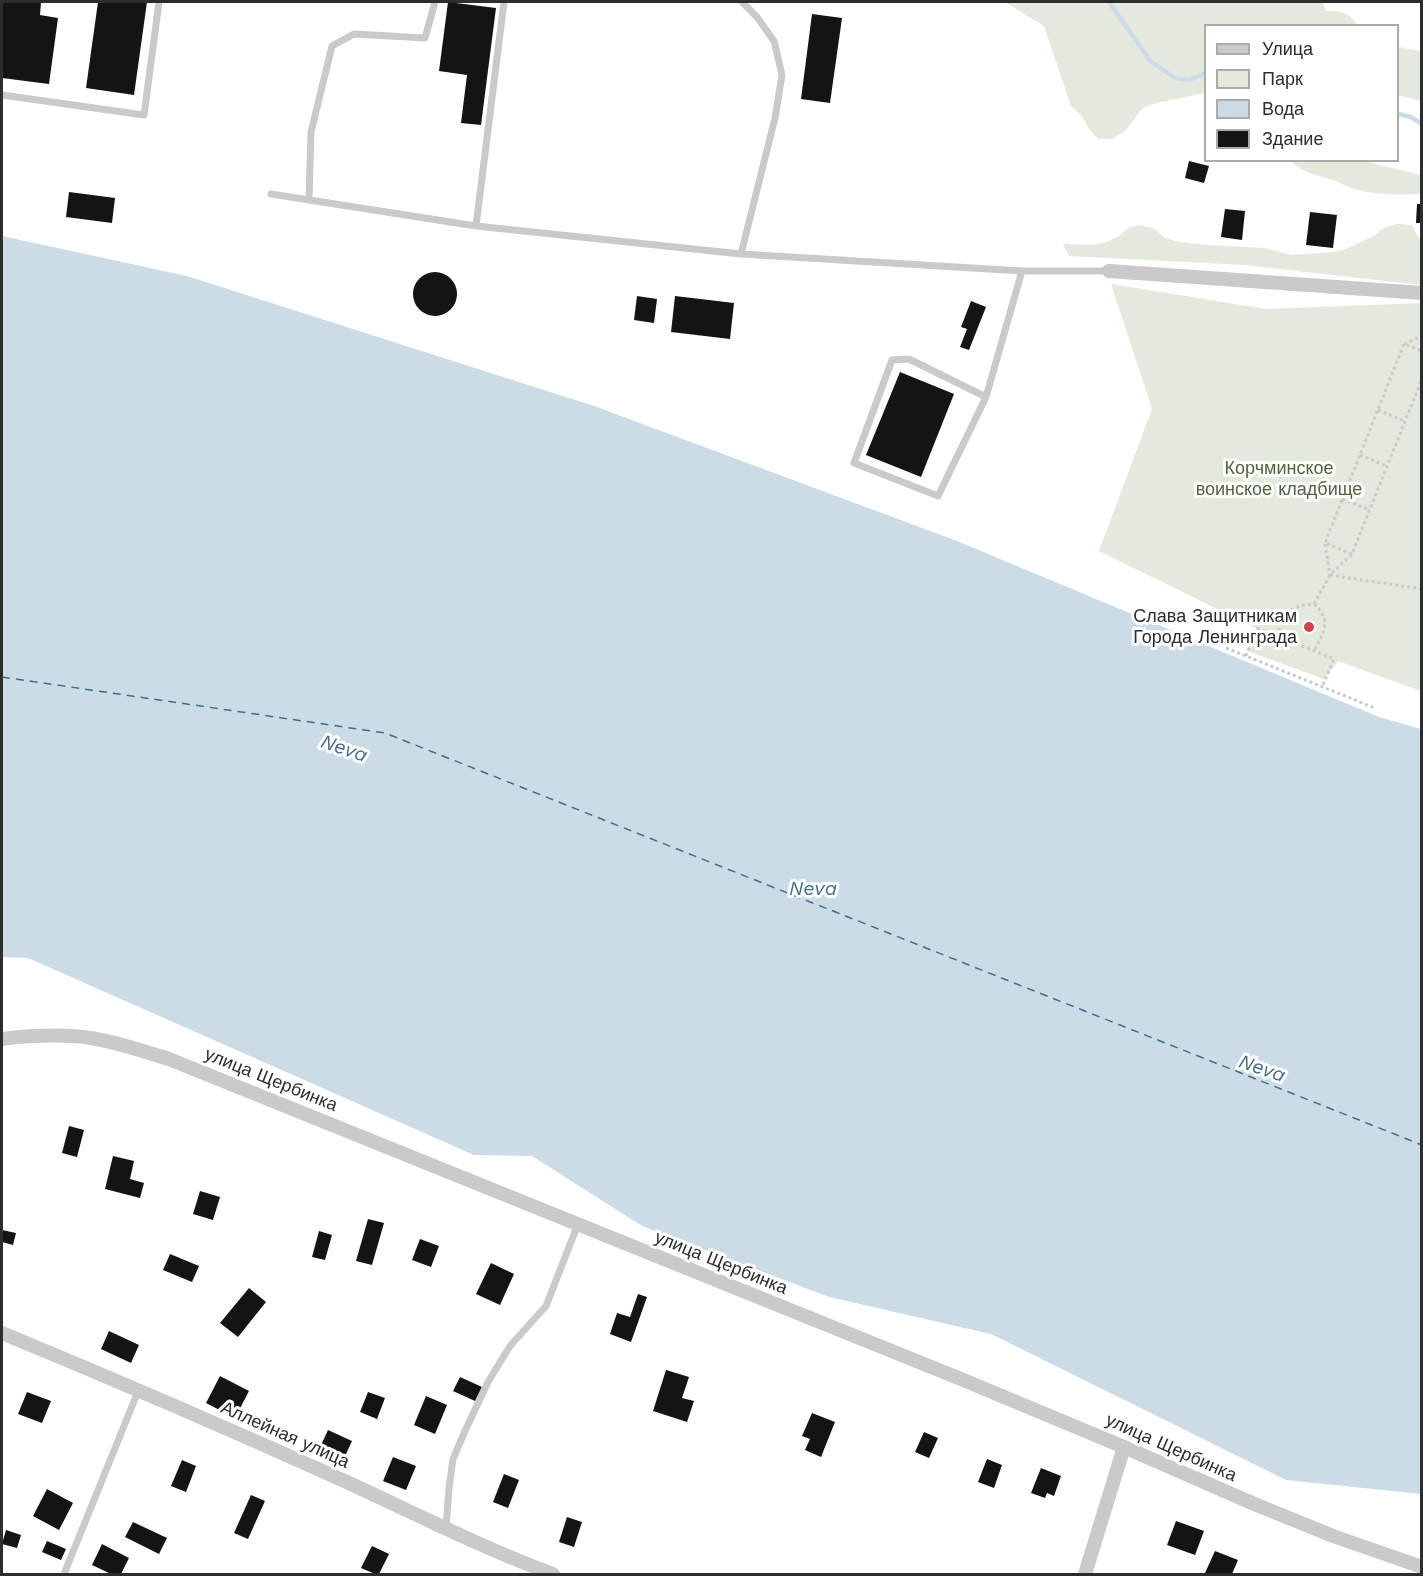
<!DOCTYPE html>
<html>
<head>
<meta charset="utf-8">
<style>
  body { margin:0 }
  #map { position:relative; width:1423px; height:1576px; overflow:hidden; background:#fff; font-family:"Work Sans",sans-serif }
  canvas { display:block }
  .frame { position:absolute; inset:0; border:3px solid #2d2d2d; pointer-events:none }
  .legend { position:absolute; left:1204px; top:24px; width:195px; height:138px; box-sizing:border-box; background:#fff; border:2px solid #ababab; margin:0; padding:8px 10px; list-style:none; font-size:18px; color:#2d2d2d }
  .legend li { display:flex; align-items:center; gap:12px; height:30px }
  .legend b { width:30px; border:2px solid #ababab }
</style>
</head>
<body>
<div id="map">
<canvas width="1423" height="1576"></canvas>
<div class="frame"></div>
<ul class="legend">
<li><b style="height:8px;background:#cacaca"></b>Улица</li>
<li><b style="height:16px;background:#e3e9dd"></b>Парк</li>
<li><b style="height:16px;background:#cbdce7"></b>Вода</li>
<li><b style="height:16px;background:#141414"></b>Здание</li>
</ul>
</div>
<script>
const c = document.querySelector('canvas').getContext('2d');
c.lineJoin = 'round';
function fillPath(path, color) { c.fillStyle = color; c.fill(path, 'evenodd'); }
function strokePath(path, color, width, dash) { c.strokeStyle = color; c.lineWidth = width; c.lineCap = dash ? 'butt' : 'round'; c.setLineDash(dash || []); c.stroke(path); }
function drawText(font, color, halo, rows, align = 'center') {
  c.font = font + ' "Work Sans",sans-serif'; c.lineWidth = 6; c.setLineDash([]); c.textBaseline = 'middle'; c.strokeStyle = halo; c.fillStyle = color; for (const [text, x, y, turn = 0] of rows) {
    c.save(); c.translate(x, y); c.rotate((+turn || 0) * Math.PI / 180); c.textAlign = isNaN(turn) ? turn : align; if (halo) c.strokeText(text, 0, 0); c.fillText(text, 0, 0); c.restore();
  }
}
fillPath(new Path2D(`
  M1005 2H1323L1326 11C1341 11 1349 12 1357 25L1206 26 1205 93 1156 103 1143 108 1124 132 1112 139H1098L1089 129 1082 116 1071 106 1044 26Z
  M1398 47 1421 51V101L1398 95Z
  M1291 161H1366L1376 164 1421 175V194C1398 195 1374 195 1351 188 1345 186 1339 182 1333 180 1318 175 1302 173 1291 161Z
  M1397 224 1412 225 1418 237 1421 239V285L1245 265 1069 256 1063 244 1092 245 1106 242 1118 237 1128 228 1141 225 1155 229 1165 238 1179 242 1207 245 1264 248 1292 255 1333 252 1346 249 1372 237 1384 228Z
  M1111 284 1266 309 1421 303V691L1338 661 1324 679 1247 651 1256 628 1099 551 1152 409Z`), '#e3e9dd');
fillPath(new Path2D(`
  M2 236 187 276 594 406 957 541 1379 717 1421 729V1494L1286 1480 991 1334 829 1297 642 1226 532 1156 474 1155 28 958 2 957Z`), '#cbdce7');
strokePath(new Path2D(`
  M1109 2 1150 61 1175 78 1189 80 1206 73
  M1398 114 1411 117 1422 124`), '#cbdce7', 4.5);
strokePath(new Path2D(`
  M2 677 385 733 1422 1145`), '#446d86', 1.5, [8, 6]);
fillPath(new Path2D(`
  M2 2H41L40 15 58 18 49 84 2 78Z
  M98 2H147L134 95 86 88Z
  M448 2 496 8 481 125 461 123 467 75 439 71Z
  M812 14 842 18 830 103 801 99Z
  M1189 161 1209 166 1204 183 1185 178Z
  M69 192 115 198 112 223 66 217Z
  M1417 204H1422V223H1416Z
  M1225 209 1245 211 1242 240 1221 237Z
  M1310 212 1337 215 1333 248 1306 245Z
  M413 294a22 22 0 1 1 44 0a22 22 0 1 1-44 0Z
  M637 296 657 299 654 323 634 320Z
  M675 296 734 303 730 339 671 332Z
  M971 301 986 307 969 350 960 347 967 329 961 327Z
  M900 372 954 394 921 477 866 455Z
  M69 1126 84 1130 77 1157 62 1153Z
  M113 1156 134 1161 130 1179 144 1183 140 1198 105 1189Z
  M200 1191 220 1197 213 1220 193 1214Z
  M368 1219 384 1223 372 1265 356 1261Z
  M2 1230 16 1233 13 1245 2 1242Z
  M319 1231 332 1235 325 1260 312 1257Z
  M420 1239 439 1246 431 1267 412 1260Z
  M170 1254 199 1266 192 1282 163 1270Z
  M491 1263 514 1274 500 1305 476 1294Z
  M249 1288 266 1302 238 1337 220 1323Z
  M638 1294 647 1297 631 1342 610 1334 617 1313 630 1317Z
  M109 1331 139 1345 131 1363 101 1349Z
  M666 1370 689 1377 682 1398 694 1401 687 1422 653 1411Z
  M220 1376 249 1391 235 1418 206 1403Z
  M460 1377 482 1387 475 1401 453 1391Z
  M27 1392 51 1401 42 1423 18 1414Z
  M368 1392 385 1398 377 1419 360 1412Z
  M426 1396 447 1405 435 1434 414 1425Z
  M812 1413 835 1422 821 1457 805 1450 810 1439 802 1436Z
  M328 1430 352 1441 341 1465 317 1454Z
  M924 1432 938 1438 929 1458 915 1452Z
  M393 1457 416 1466 406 1490 383 1481Z
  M987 1459 1002 1465 994 1488 978 1482Z
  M182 1460 196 1466 186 1492 171 1486Z
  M1041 1468 1061 1476 1054 1496 1047 1493 1045 1498 1031 1493Z
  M504 1474 519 1480 508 1508 493 1502Z
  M47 1489 73 1503 59 1530 33 1516Z
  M251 1495 265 1501 248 1539 234 1533Z
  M567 1517 582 1522 574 1547 559 1542Z
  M1176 1521 1204 1531 1195 1555 1167 1545Z
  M133 1522 167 1538 159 1554 125 1537Z
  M6 1530 21 1535 17 1548 2 1544Z
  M47 1541 66 1549 61 1560 42 1552Z
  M102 1544 129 1558 121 1574H111L92 1565Z
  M372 1546 389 1554 379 1574H375L361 1568Z
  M1215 1551 1238 1560 1232 1574 1205 1573Z`), '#141414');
strokePath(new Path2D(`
  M1404 344 1422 336
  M1378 410 1405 421
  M1360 455 1387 466
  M1342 499 1370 510
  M1325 544 1330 575
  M1352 554 1325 543 1404 344 1422 351
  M1330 575 1422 589
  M1314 604 1330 575 1352 554 1422 379
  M1276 636C1286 614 1289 605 1314 604 1332 620 1324 633 1314 651
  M1226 648 1375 708
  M1246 656 1257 628 1334 659 1322 687`), '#cacaca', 3, [3, 3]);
strokePath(new Path2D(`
  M2 95 144 115 159 2
  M271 194 476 226 741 254 1022 271H1109
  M309 200 311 132 332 46 354 34 425 38 435 2
  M476 226 504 2
  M741 254 775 118 782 75 774 41 757 17 742 2
  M986 397 909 359 892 360 854 463 938 496 986 397 1022 271
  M446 1528 449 1488 453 1459 465 1431 488 1382 510 1346 546 1306 578 1224
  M64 1574 139 1389`), '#cacaca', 7);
strokePath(new Path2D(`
  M1109 271 1422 293
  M2 1039C25 1036 49 1035 73 1036 105 1038 139 1050 169 1059L961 1379 1124 1447 1252 1503 1333 1536 1422 1567
  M2 1333C118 1381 234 1431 349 1483 416 1514 483 1548 553 1574
  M1085 1574 1124 1447`), '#cacaca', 14);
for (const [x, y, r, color] of [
  [1309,627,6,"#d2424d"]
]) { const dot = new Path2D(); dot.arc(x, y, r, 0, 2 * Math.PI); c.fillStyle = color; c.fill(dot); strokePath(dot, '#fff', 2); }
drawText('18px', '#516440', '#fff', [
  ["Корчминское",1279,469],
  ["воинское кладбище",1279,490]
]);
drawText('18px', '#2d2d2d', '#fff', [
  ["Слава Защитникам",1297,617],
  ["Города Ленинграда",1297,638]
], 'right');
drawText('18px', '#2d2d2d', '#fff', [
  ["улица Щербинка",271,1080,22],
  ["улица Щербинка",721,1263,22],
  ["Аллейная улица",285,1435,24],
  ["улица Щербинка",1171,1448,24]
]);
drawText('italic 20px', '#446d86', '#fff', [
  ["Neva",344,749,19],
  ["Neva",813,889],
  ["Neva",1262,1069,19]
]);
</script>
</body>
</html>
